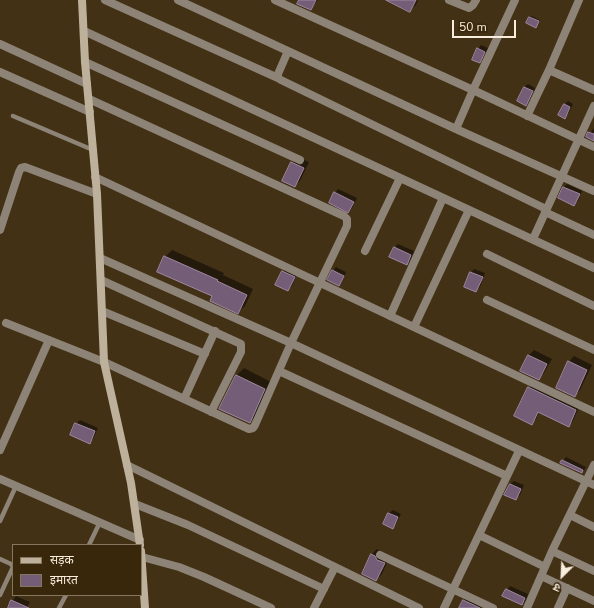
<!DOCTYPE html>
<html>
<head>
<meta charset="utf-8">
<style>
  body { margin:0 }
  #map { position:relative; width:594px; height:608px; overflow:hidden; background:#433116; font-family:"Nunito Sans","Noto Sans Devanagari",sans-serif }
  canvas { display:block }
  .legend { position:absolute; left:12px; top:544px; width:130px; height:52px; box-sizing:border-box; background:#38270b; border:1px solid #85765f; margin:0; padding:5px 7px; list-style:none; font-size:12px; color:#f9eddd }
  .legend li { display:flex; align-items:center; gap:8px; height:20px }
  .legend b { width:20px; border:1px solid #85765f }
  .north { position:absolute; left:542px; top:556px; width:40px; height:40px; -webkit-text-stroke:3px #38270b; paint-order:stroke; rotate:204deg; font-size:11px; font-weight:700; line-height:16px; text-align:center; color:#f9eddd }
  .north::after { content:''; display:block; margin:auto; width:14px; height:18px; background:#f9eddd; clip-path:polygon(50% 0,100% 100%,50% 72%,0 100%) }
  .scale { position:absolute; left:452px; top:20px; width:64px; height:18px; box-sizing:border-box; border:2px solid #f9eddd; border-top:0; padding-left:5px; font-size:12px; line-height:14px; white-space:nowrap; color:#f9eddd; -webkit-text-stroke:3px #38270b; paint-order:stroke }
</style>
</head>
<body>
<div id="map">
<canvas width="594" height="608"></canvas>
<ul class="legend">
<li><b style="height:5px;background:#beb19c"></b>सड़क</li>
<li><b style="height:11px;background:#735d77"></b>इमारत</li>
</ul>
<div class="north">उ</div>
<div class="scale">50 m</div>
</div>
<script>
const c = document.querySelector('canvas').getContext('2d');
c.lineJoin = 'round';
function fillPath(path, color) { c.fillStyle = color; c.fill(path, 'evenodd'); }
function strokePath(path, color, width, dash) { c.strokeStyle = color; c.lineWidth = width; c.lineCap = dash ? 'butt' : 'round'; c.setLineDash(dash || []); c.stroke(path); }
fillPath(new Path2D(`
  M300 0H318L311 9Z
  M394 0H418L416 5 410 10Z
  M531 16 540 20 536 26 528 23Z
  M481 45 488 48 483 58 479 62 478 49Z
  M528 84 535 88 529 101 526 105 524 87Z
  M568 101 573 104 568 114 564 117V105Z
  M593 129H594V140L587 137Z
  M297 157 309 162 300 181 294 186 292 163Z
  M567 184 582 191 578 201 574 204 559 197 564 187Z
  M338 189 357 198 352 208 348 212 335 193Z
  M398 244 414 251 410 261 407 264 390 256 395 247Z
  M172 250 224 273 223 275 253 289 245 306 238 312 213 296 165 257Z
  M336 267 346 272 342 281 339 285 333 271Z
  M286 268 297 274 292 286 288 290 283 272Z
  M474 269 485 273 480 287 476 291 465 286 471 272Z
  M534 350 552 359 544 373 539 379 529 355Z
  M574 356 592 365 580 390 574 396 569 362Z
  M244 368 271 382 257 415 249 422 236 376Z
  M533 383 580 405 573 421 569 426 539 412 536 419 531 423 529 388Z
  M80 420 98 428 93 439 89 442 71 435 76 424Z
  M566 457 586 467 585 469 582 472 563 461Z
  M514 481 524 485 520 495 516 499 510 484Z
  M393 510 401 514 396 524 392 528 384 524 389 513Z
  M377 549 380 551 383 554 389 558 382 574 376 580 371 555Z
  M510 586 528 594 526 600 522 604 507 590Z
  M469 595 483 602 480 608H460L464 600Z
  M16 596 30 602 27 608H7Z`), '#0007');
const building = new Path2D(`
  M299 0H316L311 10 297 4Z
  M386 0H416L410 12Z
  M529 17 539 21 536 28 526 23Z
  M477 48 485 52 480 63 472 60Z
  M524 87 533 91 526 106 517 101Z
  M564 104 570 107 565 119 558 115Z
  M588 132 594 134V141L586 137Z
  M291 162 304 168 295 187 282 181Z
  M563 187 580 194 574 206 558 198Z
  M334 192 354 202 348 213 329 203Z
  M394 247 411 255 407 265 389 257Z
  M164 256 218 280 217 281 247 295 238 314 210 301 212 296 157 272Z
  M332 270 344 276 339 286 327 280Z
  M282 271 295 277 288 291 275 285Z
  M470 272 483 277 476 292 464 287Z
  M528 355 547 364 539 380 520 371Z
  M568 361 587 370 575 397 556 388Z
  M236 375 265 389 250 423 219 409Z
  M528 387 576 410 569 427 538 412 532 425 514 416Z
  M75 423 95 431 90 444 70 435Z
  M562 460 583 470 582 473 560 463Z
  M510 484 521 489 516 500 504 495Z
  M388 513 398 517 393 529 383 524Z
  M371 554 375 556 377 560 385 563 376 581 362 574Z
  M506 589 525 598 522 605 502 596Z
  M11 600 29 608H8Z
  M463 600 480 608H459Z`);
fillPath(building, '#735d77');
strokePath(building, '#9f87a2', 1);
strokePath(new Path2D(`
  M13 116 93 150
  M0 521 16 486
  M89 545 100 522
  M0 559 11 564 13 567 0 595
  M59 608 66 595`), '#8d8477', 4.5);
strokePath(new Path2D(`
  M105 0 278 78
  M178 0 456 129 594 191
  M275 0 473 90 594 147
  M449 0 469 8 473 5 476 0
  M84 31 594 268
  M0 44 87 84
  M288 51 278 74V78L281 80 546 209
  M85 62 300 160
  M549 70 594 90
  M0 72 90 112
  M527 116 549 70 579 0
  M456 129 473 90 515 0
  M95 177 594 412
  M545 212 594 235
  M0 230 19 172 21 168 25 167 97 194
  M533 239 594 106
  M365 251 400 178
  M487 254 594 306
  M100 258 291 343 594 485
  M101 280 241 344V352L211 412
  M487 300 594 350
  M102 311 205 354
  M390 316 443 198
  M6 323 104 362 249 429 253 428 255 425 291 343 347 226V219L344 216 89 99
  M414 327 469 210
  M279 371 507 476
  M184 399 215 331
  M0 450 49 340
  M127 465 419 608
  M0 479 140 540
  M135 504 188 525 324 589
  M570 515 594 527
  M479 535 545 567
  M552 551 594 571
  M380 555 493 608
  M142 557 179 567 204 577 271 608
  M541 576 594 601
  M314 608 335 567
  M444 608 519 451
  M527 608 552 551 594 465
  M558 608 567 588`), '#8d8477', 8);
strokePath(new Path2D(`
  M82 0 85 62 97 194 104 362 131 483 140 545
  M141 551 145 608`), '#beb19c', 8);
</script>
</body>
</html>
